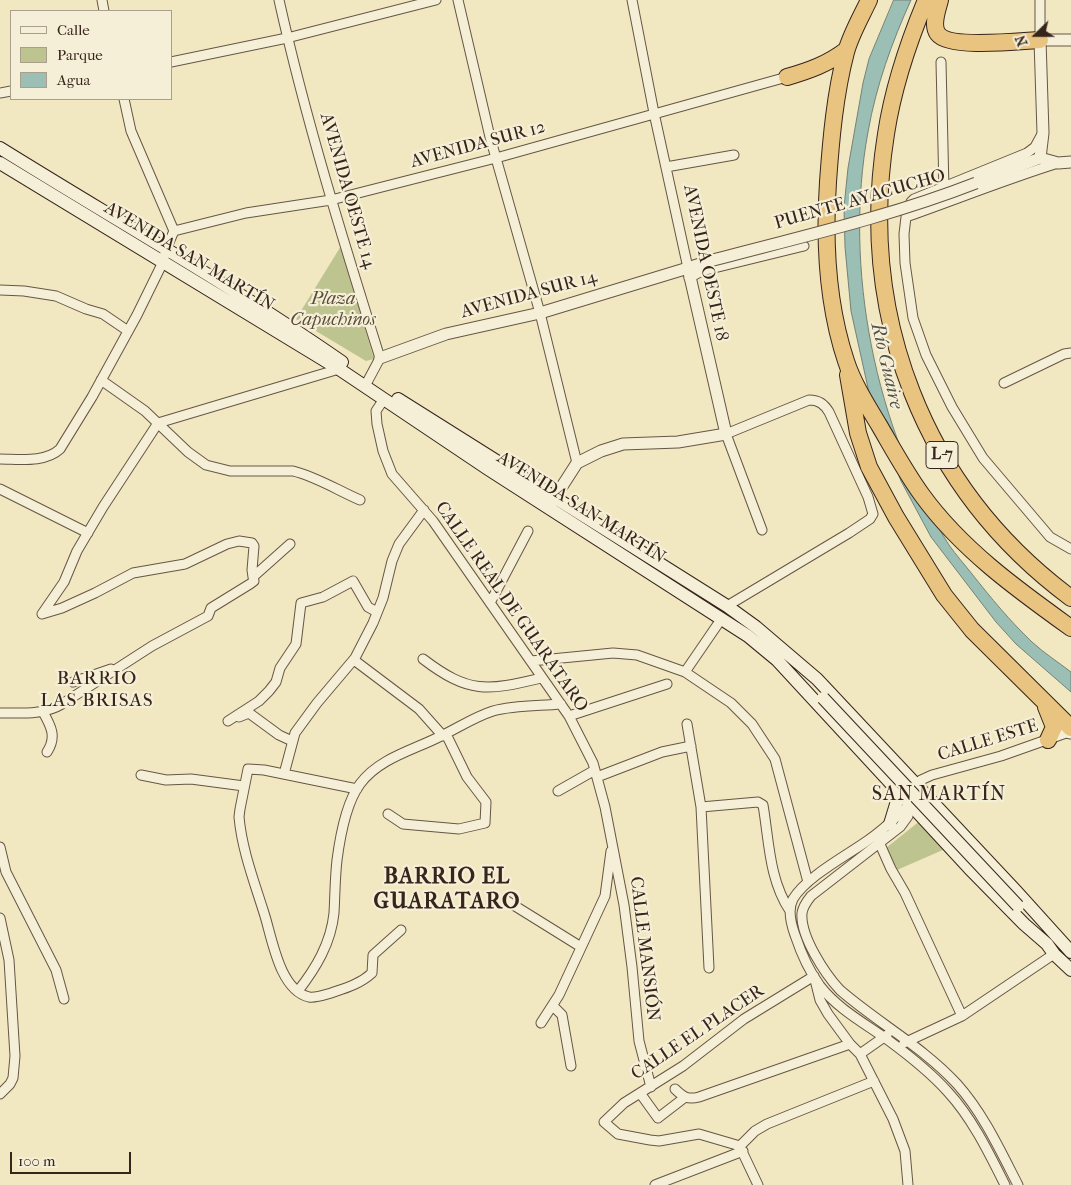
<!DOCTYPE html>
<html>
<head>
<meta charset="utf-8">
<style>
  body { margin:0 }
  #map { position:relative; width:1071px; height:1185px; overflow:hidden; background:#f1e7c1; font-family:"IM FELL French Canon",serif }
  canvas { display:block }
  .legend { position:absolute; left:10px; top:10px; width:162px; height:90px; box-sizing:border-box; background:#f6efd7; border:1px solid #aa9e8c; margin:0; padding:6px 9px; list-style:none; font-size:15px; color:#37251c }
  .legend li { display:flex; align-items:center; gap:10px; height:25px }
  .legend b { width:25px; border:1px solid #aa9e8c }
  .north { position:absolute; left:1011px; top:10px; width:50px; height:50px; -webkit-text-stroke:4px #f6efd7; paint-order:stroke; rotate:248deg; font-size:14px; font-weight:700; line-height:20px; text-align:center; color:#37251c }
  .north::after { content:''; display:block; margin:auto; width:18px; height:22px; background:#37251c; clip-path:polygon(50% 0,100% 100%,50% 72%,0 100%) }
  .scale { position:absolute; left:10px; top:1152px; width:121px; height:22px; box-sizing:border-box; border:2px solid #37251c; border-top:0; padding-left:6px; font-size:15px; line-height:18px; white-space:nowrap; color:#37251c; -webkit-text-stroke:4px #f6efd7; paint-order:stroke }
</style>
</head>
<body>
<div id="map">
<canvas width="1071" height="1185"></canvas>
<ul class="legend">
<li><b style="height:6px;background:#f6efd7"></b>Calle</li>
<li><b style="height:14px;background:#bec490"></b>Parque</li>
<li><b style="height:14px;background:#9bbfb4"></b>Agua</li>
</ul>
<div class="north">N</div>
<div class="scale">100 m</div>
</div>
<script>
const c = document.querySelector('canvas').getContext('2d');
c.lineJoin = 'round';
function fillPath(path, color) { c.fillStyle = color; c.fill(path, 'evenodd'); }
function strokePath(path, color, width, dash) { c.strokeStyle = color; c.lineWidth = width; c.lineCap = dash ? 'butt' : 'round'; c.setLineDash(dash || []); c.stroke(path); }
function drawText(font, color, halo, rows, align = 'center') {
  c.font = font + ' "IM FELL French Canon",serif'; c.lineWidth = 4.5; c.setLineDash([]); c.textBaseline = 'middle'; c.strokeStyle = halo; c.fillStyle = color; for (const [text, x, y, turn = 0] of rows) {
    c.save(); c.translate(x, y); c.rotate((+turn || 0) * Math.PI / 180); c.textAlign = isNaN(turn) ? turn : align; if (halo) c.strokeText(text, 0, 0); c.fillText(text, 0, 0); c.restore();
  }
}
fillPath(new Path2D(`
  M341 246 374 359 366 361 296 319Z
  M921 820 945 849 897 870 886 848Z`), '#bec490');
const water = new Path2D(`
  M894 0H911C892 42 876 86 868 132 843 267 875 429 949 545 956 555 965 565 972 574 991 598 1010 621 1032 642 1044 653 1058 662 1071 672V692L1016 644 996 622 931 537 901 481 872 406 851 311 845 247 844 207 848 168 863 83 869 59Z`);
fillPath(water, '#9bbfb4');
strokePath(water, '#738177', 1);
const minor = new Path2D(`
  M102 0 104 11
  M279 0C306 121 343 240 380 358L365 386
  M458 0 490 137 540 313 577 463
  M632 0 654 113 688 268
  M1040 0V40
  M171 62 287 38 436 0
  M941 62 944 190
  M0 93 11 91
  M124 99 131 131 174 231
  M1041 136 1035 147 1027 153 914 199 911 202 906 217 904 234 905 263 913 318 926 355 952 407 983 458 1050 537 1071 549
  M666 167 734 155
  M906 217C957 199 1007 179 1058 163
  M174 231 246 213 331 200 496 158 787 77
  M689 278 702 271 804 246
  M0 290 24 291 56 296 86 309 103 314 128 331
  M101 380 145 411 188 452 206 465 230 471H293C317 477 337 490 360 500
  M1004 383 1064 354 1071 353
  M384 399 376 411 377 424 383 451 392 474 433 521 569 716 593 763 605 807 624 905 632 967 639 1041 651 1087
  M0 459C19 459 45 463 60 449L92 397 137 315 163 262 166 249 174 231
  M0 489 88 533
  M490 603 528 531
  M727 606 849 533 870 519 873 514 868 497 829 412C824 404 819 400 809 400L726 434 762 530
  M42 614 64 582 77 551 103 507 158 423 339 369
  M42 614 62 608 95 593 133 573 185 564 227 544 239 541 252 543 254 546 252 570 253 577
  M423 659C469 694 487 691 541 678
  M354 660 419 709 443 736
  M531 661 613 653 637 655 685 672 731 703 752 724 775 759 808 882
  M685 672 722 618
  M73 682 111 669
  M43 712C51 726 57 737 47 752
  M0 713C21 713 44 715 62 704L152 646 208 616 211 608 250 584 254 581 253 577 290 544
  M569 716 667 684
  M239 717 249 713 279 735 292 741
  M228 721 259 701 269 691 276 682 280 668 296 644 301 603 323 597 353 581 368 607 377 612
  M687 724 701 807 709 968
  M284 774 295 733 317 703 355 658 373 623 383 598 392 561 399 544 424 510
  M141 775 166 780 191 779 244 786
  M597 777 662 752 691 746
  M357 789 264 770 248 769 240 809 239 817C242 850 254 881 264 913 272 937 279 990 309 997 316 998 324 995 331 993 346 988 360 984 372 973L373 955 401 930
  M915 790 916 784 921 780 932 775 1001 756 1066 733 1071 734
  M558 791 595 770
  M911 802 908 816 900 827 811 896C807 901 803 906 802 913 800 936 825 974 840 990 878 1023 923 1047 957 1084 983 1113 1000 1150 1018 1185
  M910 804C895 818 885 829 867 841 846 856 806 877 793 899 787 910 791 924 795 935 801 953 809 971 820 986 838 1009 864 1023 888 1040 907 1054 932 1074 948 1092 972 1118 989 1153 1005 1185
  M701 807 758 802 763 805C769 840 769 880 790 911
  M388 814 403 824 414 825 459 829 485 823 486 802 467 777 446 734
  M879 842 891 869 905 893 962 1016
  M0 847 6 872 56 970 64 999
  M507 901 581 947
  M0 918 9 960 15 1056 13 1078 10 1084 0 1094
  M298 991C316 968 331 943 334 913 335 895 335 877 337 860 340 837 346 803 360 784 379 758 414 750 441 736 458 728 474 717 493 711 514 705 539 706 561 704
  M553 1006 562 1015 571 1066
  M541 1023 559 995 605 896 611 851
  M904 1043 962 1016 1054 954
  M860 1054 887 1035
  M675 1089C683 1097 688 1100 699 1097L850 1044
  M640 1093 658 1118 684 1098
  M740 1146 699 1134 659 1141 650 1140 618 1134 604 1122 624 1103 683 1066 744 1019 814 976 820 1000 828 1014 850 1044 860 1054 893 1119 905 1151 908 1185
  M740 1146 755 1131 767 1124 874 1081
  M740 1147 758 1185
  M655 1185 743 1151`);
const tertiary = new Path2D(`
  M1040 158 1043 133 1040 40H1071
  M1040 158 1058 163 1071 162
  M976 183 1040 158
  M380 358 446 334 540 313 688 268 706 262
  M550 505 577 463 601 451 623 444 678 442 726 434 688 268`);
const secondary = new Path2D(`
  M0 148C114 219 231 285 342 362
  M0 163 339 369 488 469 748 636 777 660 969 868 1024 924 1047 944 1054 954 1071 970
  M398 399 727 606 756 627 817 679 1016 891 1071 952
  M890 824 897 801 894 786`);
const motorway = new Path2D(`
  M869 0C861 17 851 34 846 52 835 94 831 139 828 182 824 242 827 304 846 361 853 383 867 405 879 425 893 449 906 473 922 495 961 549 1018 590 1071 628
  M926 0C908 43 893 88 886 134 857 315 923 488 1071 598
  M940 0C938 9 931 25 938 34 949 49 1020 41 1040 40
  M787 77C808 71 828 64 846 50
  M848 375 858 433 869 467 896 517 944 595 972 630 1071 728
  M1046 707 1054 727 1048 740`);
strokePath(minor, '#665645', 11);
strokePath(tertiary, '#665645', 13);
strokePath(secondary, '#37251c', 14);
strokePath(motorway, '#37251c', 18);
strokePath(minor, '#f6efd7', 9);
strokePath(tertiary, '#f6efd7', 11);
strokePath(secondary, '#f6efd7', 12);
strokePath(motorway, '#e8c480', 16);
const tertiaryBridge = new Path2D(`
  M706 262C796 238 889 217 976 183`);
const secondaryBridge = new Path2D(`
  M823 698 1018 906`);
strokePath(tertiaryBridge, '#665645', 13, []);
strokePath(secondaryBridge, '#37251c', 14, []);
strokePath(tertiaryBridge, '#f6efd7', 11);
strokePath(secondaryBridge, '#f6efd7', 12);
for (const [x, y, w] of [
  [942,455,32]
]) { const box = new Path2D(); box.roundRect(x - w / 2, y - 13.5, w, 27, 4); c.fillStyle = '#f6efd7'; c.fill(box); strokePath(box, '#37251c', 1); }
drawText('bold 16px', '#37251c', null, [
  ["L-7",942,455]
]);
drawText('18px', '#37251c', '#f6efd7', [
  ["AVENIDA SUR 12",478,145,-15],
  ["AVENIDA OESTE 14",347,191,74],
  ["PUENTE AYACUCHO",860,200,-16],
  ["AVENIDA SAN MARTÍN",189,257,31],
  ["AVENIDA OESTE 18",705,263,78],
  ["AVENIDA SUR 14",529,295,-15],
  ["AVENIDA SAN MARTÍN",581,508,32],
  ["CALLE REAL DE GUARATARO",511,607,55],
  ["CALLE ESTE",988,741,-17],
  ["CALLE MANSIÓN",644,949,83],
  ["CALLE EL PLACER",698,1033,-34]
]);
drawText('italic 18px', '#594d39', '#f6efd7', [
  ["Plaza",333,300],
  ["Capuchinos",333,321]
]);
drawText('italic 19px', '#55534a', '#f6efd7', [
  ["Río Guaire",886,366,77]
]);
c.letterSpacing = '1px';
drawText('19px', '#37251c', '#f6efd7', [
  ["BARRIO",97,679],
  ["LAS BRISAS",97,701]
]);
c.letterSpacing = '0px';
c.letterSpacing = '1px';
drawText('20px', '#37251c', '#f6efd7', [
  ["SAN MARTÍN",939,795]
]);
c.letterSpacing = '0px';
c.letterSpacing = '1px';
drawText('bold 22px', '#37251c', '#f6efd7', [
  ["BARRIO EL",447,878],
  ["GUARATARO",447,903]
]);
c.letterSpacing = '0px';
</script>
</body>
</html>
